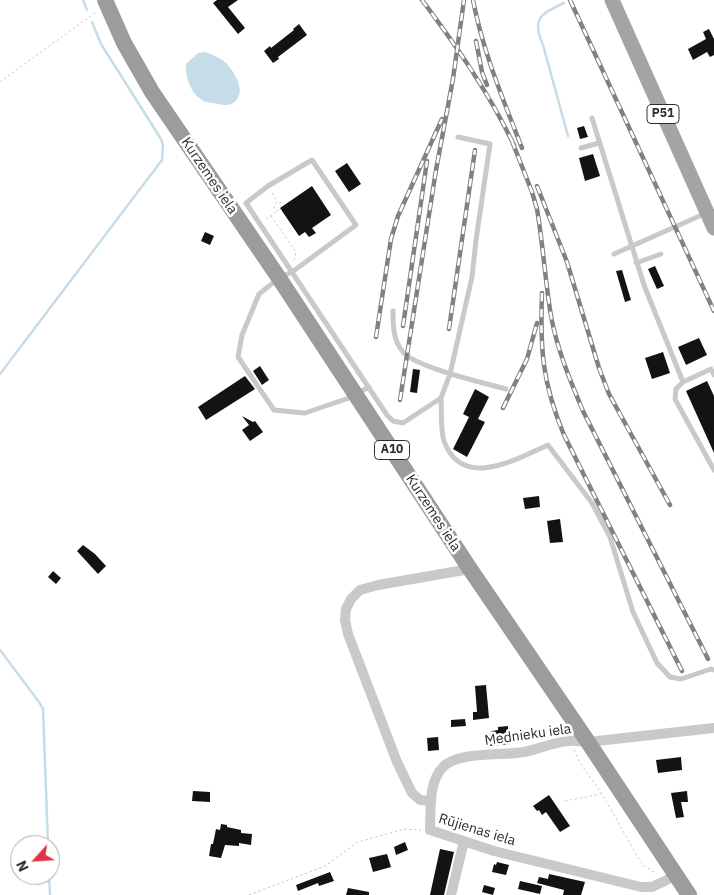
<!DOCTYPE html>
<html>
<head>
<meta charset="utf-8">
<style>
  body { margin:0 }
  #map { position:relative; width:714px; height:895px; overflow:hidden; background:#fff; font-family:"IBM Plex Sans",sans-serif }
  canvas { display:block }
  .north { position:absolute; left:10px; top:835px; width:50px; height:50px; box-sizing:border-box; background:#fff; border:1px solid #ababab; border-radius:50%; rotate:244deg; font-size:14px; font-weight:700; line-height:20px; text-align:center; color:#2c2c2c }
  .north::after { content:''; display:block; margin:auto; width:18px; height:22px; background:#dd3448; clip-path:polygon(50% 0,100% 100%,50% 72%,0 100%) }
</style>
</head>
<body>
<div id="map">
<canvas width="714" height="895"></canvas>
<div class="north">N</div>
</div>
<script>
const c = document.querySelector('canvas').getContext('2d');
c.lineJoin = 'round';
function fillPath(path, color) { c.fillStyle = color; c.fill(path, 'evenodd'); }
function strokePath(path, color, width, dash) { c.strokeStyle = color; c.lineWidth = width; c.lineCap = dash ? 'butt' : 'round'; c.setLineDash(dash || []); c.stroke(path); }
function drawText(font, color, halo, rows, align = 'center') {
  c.font = font + ' "IBM Plex Sans",sans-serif'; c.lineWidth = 5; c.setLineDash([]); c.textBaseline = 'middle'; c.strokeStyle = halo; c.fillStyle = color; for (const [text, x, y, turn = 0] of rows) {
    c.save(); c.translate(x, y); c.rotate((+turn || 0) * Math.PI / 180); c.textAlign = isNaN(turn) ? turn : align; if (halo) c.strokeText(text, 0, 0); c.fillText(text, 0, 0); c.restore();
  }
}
fillPath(new Path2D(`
  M206 52C212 55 221 58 226 63 235 72 248 94 233 103 228 106 223 105 218 104 214 103 209 103 206 102 191 96 185 78 186 64L198 53Z`), '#c6dde9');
strokePath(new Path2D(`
  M83 0 87 10
  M564 3C541 14 531 18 543 45L568 136
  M0 374 162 160 163 145 161 139 101 44 92 22
  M0 650 39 702 43 709 48 845
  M49 875 50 895`), '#c6dde9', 2.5);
fillPath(new Path2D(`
  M217 0H238L228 7 245 28 238 34 213 3Z
  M299 24 307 35 278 57 279 59 273 63 264 51 270 46 271 48 294 30 293 29Z
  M709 29 714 39V55L710 57 707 52 693 60 688 49 706 39 703 32Z
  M584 126 588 137 580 139 577 128Z
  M593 154 600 176 585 181 579 158Z
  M347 163 361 184 349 192 335 171Z
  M312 186 331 215 312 228 316 233 309 237 305 232 299 236 280 208Z
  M205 232 214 236 210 245 201 241Z
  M655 266 664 286 657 289 648 269Z
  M622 270 631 300 625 302 616 271Z
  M699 338 707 355 686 365 678 347Z
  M663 352 670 373 652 379 645 358Z
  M260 366 269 380 262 385 253 371Z
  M413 369 420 370 417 393 410 392Z
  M245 376 255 389 206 420 198 407Z
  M707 381 714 396V453L686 391Z
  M475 389 489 397 478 419 485 422 467 457 453 449 469 417 463 414Z
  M242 416 253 422 255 421 263 432 250 441 242 430 249 425Z
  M539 496 540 507 525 509 523 498Z
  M560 519 563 542 550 543 547 521Z
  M83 545 95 554 106 566 98 574 77 551Z
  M53 571 61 578 56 584 48 577Z
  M486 685 489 718 473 720V712H477L475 686Z
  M465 719 466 726 451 727V720Z
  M508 726V731L511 733V744L489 746 488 736 492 731 498 730V727Z
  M438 737 439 750 428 751 427 738Z
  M681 757 682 770 658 773 656 760Z
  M193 791 210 792V802L192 801Z
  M687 791 688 802H681L684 817 676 818 671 793Z
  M549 795 570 826 560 832 546 812 542 815 539 810 537 811 533 806Z
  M221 824 227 825V827L241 830V833L252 834 251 845 239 843V846L225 845 221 858 209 856 211 844H213L216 829 220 830Z
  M405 842 408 850 396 855 394 847Z
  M440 849 454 852 444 895H430Z
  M387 854 391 867 373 872 369 858Z
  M497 862 509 865 506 875 492 872 494 864 496 865Z
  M330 872 334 881 319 886 318 883 298 891 296 885Z
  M549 874 585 882 581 895H563L564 890 537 883 539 877 548 879Z
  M520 881 542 886 540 894 518 889Z
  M484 885 495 888 493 895 482 892Z
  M348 888 369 892V895H346Z`), '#131313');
strokePath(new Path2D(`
  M0 82 96 12
  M272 193 276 200
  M279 211 275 209 274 205 277 202 283 203
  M271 216 296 252 294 260
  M266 219 277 211
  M574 750 580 763 602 794 636 854 643 865 657 874
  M565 801 601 794
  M249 895 325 866 358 842 405 829 421 830`), '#c9c9c9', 1, [2.5, 2.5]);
strokePath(new Path2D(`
  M592 118 644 285 683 382
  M581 148 599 143
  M614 254 704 214
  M636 263 661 254
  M393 311C393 326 393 340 403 352 415 367 484 383 506 389
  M714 375 711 369 683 382 676 389 675 399 714 470
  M369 387 349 398 305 413 274 410 238 357 242 335 259 294 279 278 292 272 356 225 312 160 268 186 246 203 387 415 393 421 403 423 441 398 450 374 472 277 476 240 490 144 458 137
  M441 398C442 411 440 428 444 441 462 491 517 459 548 445L592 503 610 537 633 612 657 663 670 677 681 679 711 669 714 670`), '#c9c9c9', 5);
strokePath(new Path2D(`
  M431 801 420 800 412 793 397 762 348 634 345 620 346 609 351 599 360 590 378 585 470 569
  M675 876 652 887H641L494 851 430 830C431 811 428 782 443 767 458 751 503 756 524 752 539 749 554 742 569 741 575 740 582 742 588 742L714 728
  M451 895 464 841`), '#c9c9c9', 10);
strokePath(new Path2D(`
  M612 0 714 228`), '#a4a4a4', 15);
strokePath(new Path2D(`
  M105 0 124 43 152 92 279 278 470 569 588 742 689 895`), '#9c9c9c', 16);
const rail = new Path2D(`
  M422 0C457 47 489 93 514 145
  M473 0C483 52 503 99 522 148
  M570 0 714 311
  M476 41 482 72 487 85
  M512 141 532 192 537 209C543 244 545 280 551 316 557 349 570 380 583 411L708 659
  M537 186 567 262 599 368 609 394 670 505
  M542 293C540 349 542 382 564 435L682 671
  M403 326 427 161
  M449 329 475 150
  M376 337 391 239 398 216 442 119
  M400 400 436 170 453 79 464 0
  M503 408 527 359 537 323`);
strokePath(rail, '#818181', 4.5);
strokePath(rail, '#fff', 2.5, [8]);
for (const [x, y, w] of [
  [663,114,32],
  [392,450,35]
]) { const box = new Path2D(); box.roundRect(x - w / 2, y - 9.5, w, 19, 4); c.fillStyle = '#fff'; c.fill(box); strokePath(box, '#2c2c2c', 1); }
drawText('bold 12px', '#2c2c2c', null, [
  ["P51",663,114],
  ["A10",392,450]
]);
drawText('14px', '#2c2c2c', '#fff', [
  ["Kurzemes iela",209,176,56],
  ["Kurzemes iela",433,513,57],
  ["Mednieku iela",528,735,-8],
  ["Rūjienas iela",477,830,17]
]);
</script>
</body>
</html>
